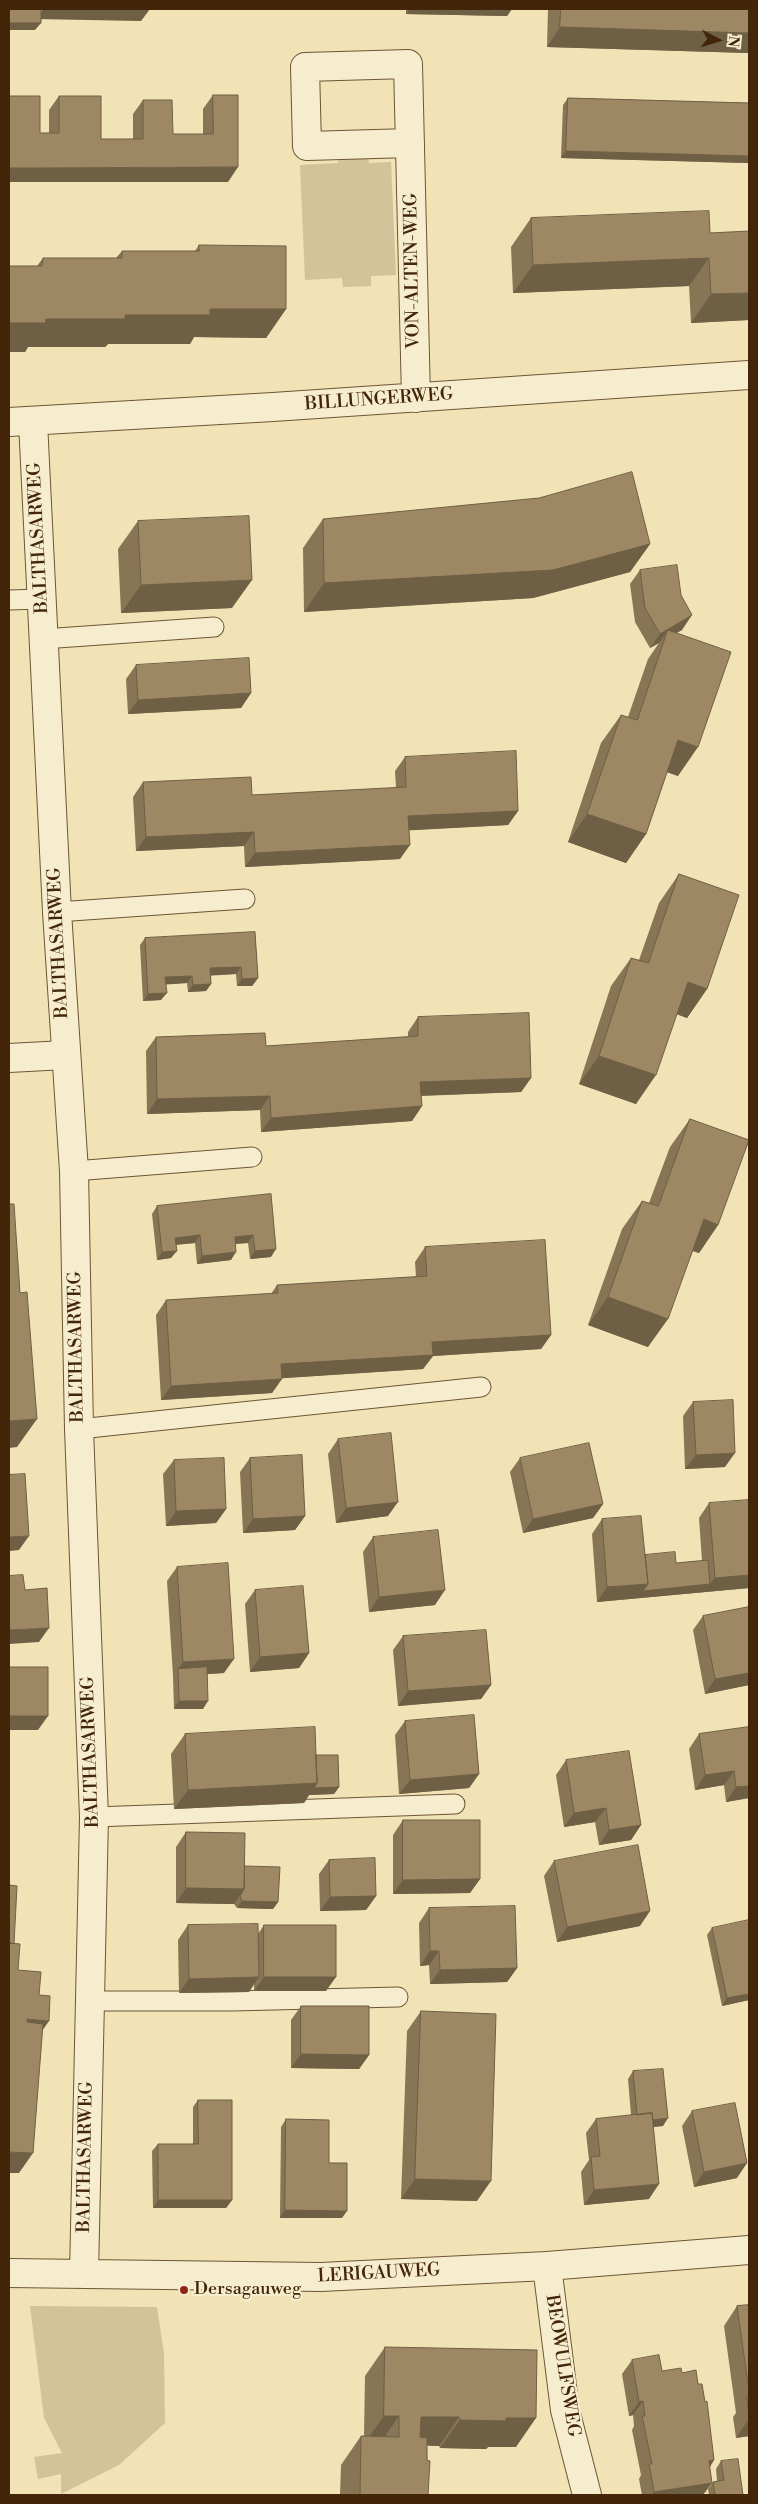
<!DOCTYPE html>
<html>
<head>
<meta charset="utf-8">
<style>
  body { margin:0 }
  #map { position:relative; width:758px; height:2504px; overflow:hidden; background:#f1e3b5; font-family:"Libre Bodoni",serif }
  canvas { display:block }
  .frame { position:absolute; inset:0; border:10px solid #43260a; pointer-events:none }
  .north { position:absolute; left:693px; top:15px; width:50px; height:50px; -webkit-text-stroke:4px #f6edcf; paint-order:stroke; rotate:95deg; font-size:14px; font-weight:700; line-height:20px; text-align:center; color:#43260a }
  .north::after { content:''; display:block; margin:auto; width:18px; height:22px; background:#43260a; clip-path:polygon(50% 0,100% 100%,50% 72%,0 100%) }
</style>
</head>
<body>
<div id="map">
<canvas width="758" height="2504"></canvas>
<div class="frame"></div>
<div class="north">N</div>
</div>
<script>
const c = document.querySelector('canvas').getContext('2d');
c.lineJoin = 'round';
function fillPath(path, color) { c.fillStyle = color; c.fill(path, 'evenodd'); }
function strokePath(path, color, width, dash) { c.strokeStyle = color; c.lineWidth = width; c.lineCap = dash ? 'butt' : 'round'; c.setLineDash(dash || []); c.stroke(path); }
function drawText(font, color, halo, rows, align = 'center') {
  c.font = font + ' "Libre Bodoni",serif'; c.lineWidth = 4.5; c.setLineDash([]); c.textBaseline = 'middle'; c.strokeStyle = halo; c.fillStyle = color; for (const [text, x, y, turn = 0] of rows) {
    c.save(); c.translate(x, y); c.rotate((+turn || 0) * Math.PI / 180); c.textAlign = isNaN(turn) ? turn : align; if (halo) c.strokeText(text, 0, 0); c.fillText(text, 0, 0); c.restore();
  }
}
fillPath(new Path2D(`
  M368 154 369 163 391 162 396 275 371 276V286L343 287 342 278 305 280 300 165 338 163 339 156Z
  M30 2306 157 2307 164 2353 165 2423 119 2465 61 2494V2474L38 2479 34 2457 62 2453 44 2418Z`), '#d3c398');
const service = new Path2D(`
  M9 600 42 599
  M43 639 214 627
  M57 912 245 899
  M74 1171 252 1157
  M79 1429 481 1387
  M94 1817 455 1804
  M90 2001H232L398 1997`);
const minor = new Path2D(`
  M410 143 307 146 305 67 408 64 416 398
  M9 422 273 407 749 375
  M33 422 57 912 74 1171 79 1429 94 1817 84 2274
  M9 1058 65 1055
  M547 2266 565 2410 587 2495
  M9 2273 321 2277 547 2266 749 2250`);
strokePath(service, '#6e5535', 21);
strokePath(minor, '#6e5535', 30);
strokePath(service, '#f6edcf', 19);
strokePath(minor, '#f6edcf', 28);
fillPath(new Path2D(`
  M406 9H512L507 16 406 14Z
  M548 9H749V53L547 47Z
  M213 95 228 182 40 133H49V110L59 96 101 139H133V114L143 100 173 134H203V109Z
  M568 98 749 103V163L561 158 563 105Z
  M531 218 710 233 749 320 691 323 689 286 513 293 511 247Z
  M199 245 286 309 266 338 194 337 190 344H108L105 347H28L25 352H9V266H37L43 258H116L122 251H195Z
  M323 519 650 544 630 572 533 598 304 612 303 548Z
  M138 521 232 608 121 613 118 549Z
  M640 570 682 630 676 633 678 776 667 772 646 834 626 863 568 842 601 743 621 715 628 717 648 659 659 643 650 648 635 622 630 584Z
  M136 665 251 693 241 708 128 714 126 679Z
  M405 757 518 811 508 825 409 830 400 859 245 867 244 846 136 851 133 797 143 782 252 795 396 788 395 771Z
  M679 874 707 989 687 1018 677 1014 636 1104 579 1084 611 986 631 958 639 960 659 903Z
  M255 932 258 978 252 986H237L236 974 211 975V984L206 991 188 992 187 983 166 984 161 1000 143 1001 140 945 145 938Z
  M418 1017 531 1078 521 1092 421 1096 422 1106 412 1121 261 1132 260 1110 147 1114 146 1051 156 1037 266 1046 408 1037V1032Z
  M690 1119 718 1225 699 1253 693 1251 648 1347 588 1325 622 1229 642 1201 649 1203 670 1147Z
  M271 1194V1257L250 1259 248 1243 236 1244 231 1260 197 1264 195 1243 176 1245 171 1258 157 1260 152 1214 157 1206Z
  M425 1247 551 1335 541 1349 433 1356 423 1369 282 1378 272 1393 161 1400 156 1315 166 1300 271 1294 277 1285 416 1277 415 1262Z
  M693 1402 725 1467 685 1469 683 1416Z
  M338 1439 388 1516 336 1523 328 1454Z
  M250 1458 305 1516 295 1530 243 1533 240 1472Z
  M520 1458 603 1504 593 1518 523 1533 510 1472Z
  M174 1460 226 1509 216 1523 166 1526 163 1474Z
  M709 1503 749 1588 597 1602 592 1534 602 1519 645 1555 676 1563 702 1561 699 1518Z
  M373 1537 435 1605 369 1612 363 1552Z
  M177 1567 224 1673 207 1674 203 1709H174L173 1676 167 1581Z
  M255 1590 309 1653 299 1668 250 1672 245 1604Z
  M749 1607V1685L705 1694 693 1630 703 1616Z
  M403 1636 491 1685 481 1699 398 1706 393 1650Z
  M405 1721 479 1774 469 1788 399 1794 395 1735Z
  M749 1727V1798L726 1802 724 1785 695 1790 689 1749 699 1734Z
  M185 1734 316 1755 339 1787 334 1794 309 1795 304 1803 174 1809 171 1754Z
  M566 1760 641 1825 631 1840 599 1845 595 1822 564 1827 556 1775Z
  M403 1820 480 1879 470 1893 393 1894V1835Z
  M186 1832 245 1866 278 1902 273 1909 237 1908 234 1904 176 1903V1847Z
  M329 1860 376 1896 366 1910 320 1911 319 1874Z
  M554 1861 640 1926 557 1942 544 1876Z
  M429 1908 517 1968 507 1982 430 1984 429 1965 420 1966 419 1923Z
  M188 1925 258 1934 264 1925 326 1991H254V1983L249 1992 179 1993 178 1940Z
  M712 1928 749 2000 722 2006 707 1935Z
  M301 2006 369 2055 359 2069 291 2068V2020Z
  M421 2011 477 2201 401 2199 407 2031Z
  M633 2071 663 2126 653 2127 649 2199 584 2205 581 2172 589 2160 586 2133 596 2119 631 2115 628 2079Z
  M198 2100 232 2200 226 2208H153L152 2151 158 2144H193V2107Z
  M692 2111 737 2178 694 2187 682 2126Z
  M286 2119 329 2163 342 2218H280L281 2127Z
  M749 2305V2436L736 2438 733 2417 736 2413 724 2326 737 2306Z
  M385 2347 516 2447H488L486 2449 440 2448 439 2446 427 2445 428 2495H340L341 2465 361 2436H364L365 2376Z
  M632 2360 662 2371 682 2373 698 2384 714 2460 710 2467 703 2495H642L639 2479 641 2475 632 2430 634 2426 633 2415 629 2416 622 2374Z
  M721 2461 743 2495H709L708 2489 713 2482 717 2481 716 2469Z`), '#877555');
fillPath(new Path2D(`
  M43 9H150L141 21 35 19Z
  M410 9H512L507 16 406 14Z
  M9 23H41L35 30H9Z
  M560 27 749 33V53L547 47Z
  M566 151 749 156V163L561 158Z
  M238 167 228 182H9V168Z
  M709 258 689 286 513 293 533 265Z
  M749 293V320L691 323 711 294Z
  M210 309H286L266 338 194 337 190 344H108L105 347H28L25 352H9V323L46 319 125 315Z
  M650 544 630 572 533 598 304 612 324 583Z
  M252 580 232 608 121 613 141 585Z
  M692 615 682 630 664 640 668 630 659 643 650 648 660 634Z
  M251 693 241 708 128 714 138 700Z
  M678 740 698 747 678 776 658 769Z
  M518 811 508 825 398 831 408 816Z
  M587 814 646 834 626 863 568 842Z
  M254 832 244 846 136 851 146 837Z
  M410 845 400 859 245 867 255 853Z
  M241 967 236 974 205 976 210 968Z
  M192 976 187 983 160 985 165 977Z
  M258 978 252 986H237L242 979Z
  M688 982 707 989 687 1018 668 1011Z
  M211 984 206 991 188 992 193 985Z
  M167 993 161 1000 143 1001 148 994Z
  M599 1056 656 1075 636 1104 579 1084Z
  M531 1078 521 1092 410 1096 420 1082Z
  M270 1096 260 1110 147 1114 157 1099Z
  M422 1106 412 1121 261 1132 271 1118Z
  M704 1219 718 1225 699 1253 684 1248Z
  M200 1235 195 1243 170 1245 175 1238Z
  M253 1235 248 1243 230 1244 235 1237Z
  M276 1249 271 1257 250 1259 255 1251Z
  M177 1251 171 1258 157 1260 162 1252Z
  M236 1252 231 1260 197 1264 202 1256Z
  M608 1297 668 1319 648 1347 588 1325Z
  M551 1335 541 1349 433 1356 423 1369 271 1379 281 1364 432 1342Z
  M282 1379 272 1393 161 1400 171 1386Z
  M37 1419 17 1447 9 1448V1421Z
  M735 1453 725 1467 685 1469 696 1455Z
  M398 1502 388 1516 336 1523 346 1508Z
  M603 1504 593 1518 523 1533 533 1519Z
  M226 1509 216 1523 166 1526 176 1511Z
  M305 1516 295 1530 243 1533 253 1519Z
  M29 1536 19 1550 9 1551V1537Z
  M749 1575V1588L597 1602 607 1587 648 1584H710L715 1578Z
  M445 1590 435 1605 369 1612 379 1597Z
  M49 1628 39 1642 9 1644V1630Z
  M309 1653 299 1668 250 1672 260 1657Z
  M234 1659 224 1673 178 1676V1669L183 1662Z
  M749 1673V1685L705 1694 715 1679Z
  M491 1685 481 1699 398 1706 408 1691Z
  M179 1701H208L203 1709H174Z
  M9 1716H48L38 1730H9Z
  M734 1771 724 1785 695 1790 705 1775Z
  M479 1774 469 1788 399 1794 410 1780Z
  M317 1783 339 1787 334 1794 309 1795 304 1803 174 1809 188 1790Z
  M749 1786V1798L726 1802 736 1787Z
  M606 1808 595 1822 564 1827 574 1813Z
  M641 1825 631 1840 599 1845 609 1830Z
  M480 1879 470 1893 393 1894 403 1880Z
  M186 1888 244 1889 234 1904 176 1903Z
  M376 1896 366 1910 320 1911 330 1897Z
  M242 1901 278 1902 273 1909 237 1908Z
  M650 1911 640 1926 557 1942 567 1927Z
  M430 1951H439L429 1965 420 1966Z
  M517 1968 507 1982 430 1984 440 1970Z
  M259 1977 249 1992 179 1993 189 1979Z
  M264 1977H336L326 1991H254Z
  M749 1994V2000L722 2006 727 1998Z
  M27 2019 49 2021 35 2041 13 2039Z
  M301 2054 369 2055 359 2069 291 2068Z
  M668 2118 663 2126 632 2129 638 2121Z
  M9 2152 33 2153 19 2173H9Z
  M747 2163 737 2178 694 2187 704 2172Z
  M415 2179 491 2181 477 2201 401 2199Z
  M659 2184 649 2199 584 2205 594 2190Z
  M158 2200H232L226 2208H153Z
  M285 2210 347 2211 342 2218H280Z
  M643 2401 633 2415 629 2416 639 2402Z
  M384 2416H399L379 2445 364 2444Z
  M421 2417H459L439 2446 401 2445Z
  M506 2418H536L516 2447H488L486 2449 440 2448 460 2420Z
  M749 2419V2436L736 2438Z
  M714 2460 704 2475 709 2461Z
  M712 2483 703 2495H651L654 2492Z`), '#6e5f45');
const building = new Path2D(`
  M9 9H41V23H9Z
  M561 9H749V33L560 27Z
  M213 95H238V167L9 168V96H40V133H59V96H101V139H143V100H172L173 134H213Z
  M568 98 749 103V156L566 151Z
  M709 211 710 233 749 231V293L711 294 709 258 533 265 531 218Z
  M199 245 286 246V309H210V315H125V319H46L45 323H9V266H42L43 258H122V251H199Z
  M632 472 650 544 553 570 324 583 323 519 539 498Z
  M249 516 252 580 141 585 138 521Z
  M677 565 681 595 692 615 660 634 645 608 640 570Z
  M668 630 731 652 698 747 678 740 646 834 587 814 621 715 637 720Z
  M249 658 251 693 138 700 136 665Z
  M516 751 518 811 408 816 410 845 255 853 254 832 146 837 143 782 251 777 252 795 406 787 405 757Z
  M679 874 739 895 707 989 688 982 656 1075 599 1056 631 958 648 963Z
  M255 932 258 978 242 979 241 967 210 968 211 984 193 985 192 976 165 977 167 993 148 994 145 938Z
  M529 1013 531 1078 420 1082 422 1106 271 1118 270 1096 157 1099 156 1037 265 1033 266 1046 418 1036V1017Z
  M690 1119 749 1140 718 1225 704 1219 668 1319 608 1297 642 1201 658 1206Z
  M271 1194 276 1249 255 1251 253 1235 235 1237 236 1252 202 1256 200 1235 175 1238 177 1251 162 1252 157 1206Z
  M9 1204H14L20 1293 27 1292 37 1419 9 1421Z
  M545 1240 551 1335 432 1342 433 1355 281 1364 282 1379 171 1386 166 1300 278 1293 277 1285 427 1276 425 1247Z
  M733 1400 735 1453 696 1455 693 1402Z
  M391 1433 398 1502 346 1508 338 1439Z
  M589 1443 603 1504 533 1519 520 1458Z
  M302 1455 305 1516 253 1519 250 1458Z
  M224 1458 226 1509 176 1511 174 1460Z
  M25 1474 29 1536 9 1537V1475Z
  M749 1500V1575L715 1578 709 1503Z
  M641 1516 648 1584 607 1587 602 1519Z
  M438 1530 445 1590 379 1597 373 1537Z
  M675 1552 676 1563 708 1560 710 1584 643 1591 648 1584 645 1555Z
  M228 1563 234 1659 183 1662 177 1567Z
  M23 1575 25 1590 47 1588 49 1628 9 1630V1576Z
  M303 1586 309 1653 260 1657 255 1590Z
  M749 1607V1673L715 1679 703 1616Z
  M486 1630 491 1685 408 1691 403 1636Z
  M9 1667H48V1716H9Z
  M207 1667 208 1701H179L178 1669Z
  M474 1715 479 1774 410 1780 405 1721Z
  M315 1727 317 1783 188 1790 185 1734Z
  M749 1727V1786L736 1787 734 1771 705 1775 699 1734Z
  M629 1751 641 1825 609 1830 606 1808 574 1813 566 1760Z
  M316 1755H338L339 1787 314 1788 317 1783Z
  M403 1820H480V1879L403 1880Z
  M186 1832 245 1833 244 1889 186 1888Z
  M638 1845 650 1911 567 1927 554 1861Z
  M375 1858 376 1896 330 1897 329 1860Z
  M245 1866 280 1867 278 1902 242 1901 240 1896 244 1889Z
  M9 1885 17 1886 14 1944 9 1943Z
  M515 1906 517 1968 440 1970 439 1951H430L429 1908Z
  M749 1920V1994L727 1998 712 1928Z
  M258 1924 259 1977 189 1979 188 1925Z
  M264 1925H336V1977H264Z
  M9 1943 20 1944 18 1970 41 1972 39 1995 50 1996 49 2021 27 2019V2022L43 2024 33 2153 9 2152Z
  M301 2006H369V2055L301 2054Z
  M421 2011 496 2014 491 2181 415 2179Z
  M663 2069 668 2118 653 2120 652 2113 637 2115 633 2071Z
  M198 2100H232V2200H158V2144H198Z
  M735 2103 747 2163 704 2172 692 2111Z
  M652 2113 659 2184 594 2190 591 2157 600 2156 596 2119Z
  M286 2119 329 2120V2163H347V2211L285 2210Z
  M749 2305V2391L737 2306Z
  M385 2347 537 2350 536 2418H506V2421L460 2420 459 2417H421L420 2437 427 2438V2460L430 2461 428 2495H360L361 2436 399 2437V2416H384Z
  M659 2355 662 2371 681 2368 682 2373 696 2370 698 2384H702L705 2402 707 2401 714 2460 709 2461 712 2483 654 2492 649 2464H652L642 2416H645L643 2401 639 2402 632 2360Z
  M747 2397H749V2417Z
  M738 2459 743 2495H715L713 2482 724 2480 721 2461Z`);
fillPath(building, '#9d8863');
strokePath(building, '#6e5f45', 1);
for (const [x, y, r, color] of [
  [184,2290,5,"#8f2418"]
]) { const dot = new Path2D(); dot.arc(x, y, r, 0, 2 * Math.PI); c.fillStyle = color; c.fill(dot); strokePath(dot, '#f6edcf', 2); }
drawText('18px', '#43260a', '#f6edcf', [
  ["VON-ALTEN-WEG",413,271,-91],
  ["BILLUNGERWEG",379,400,-4],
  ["BALTHASARWEG",39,538,-93],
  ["BALTHASARWEG",59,943,-93],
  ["BALTHASARWEG",77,1347,-91],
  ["BALTHASARWEG",91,1752,-92],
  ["BALTHASARWEG",86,2157,-89],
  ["LERIGAUWEG",379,2274,-3],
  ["BEOWULFSWEG",562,2366,81]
]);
drawText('18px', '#43260a', '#f6edcf', [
  ["Dersagauweg",194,2290]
], 'left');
</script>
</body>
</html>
